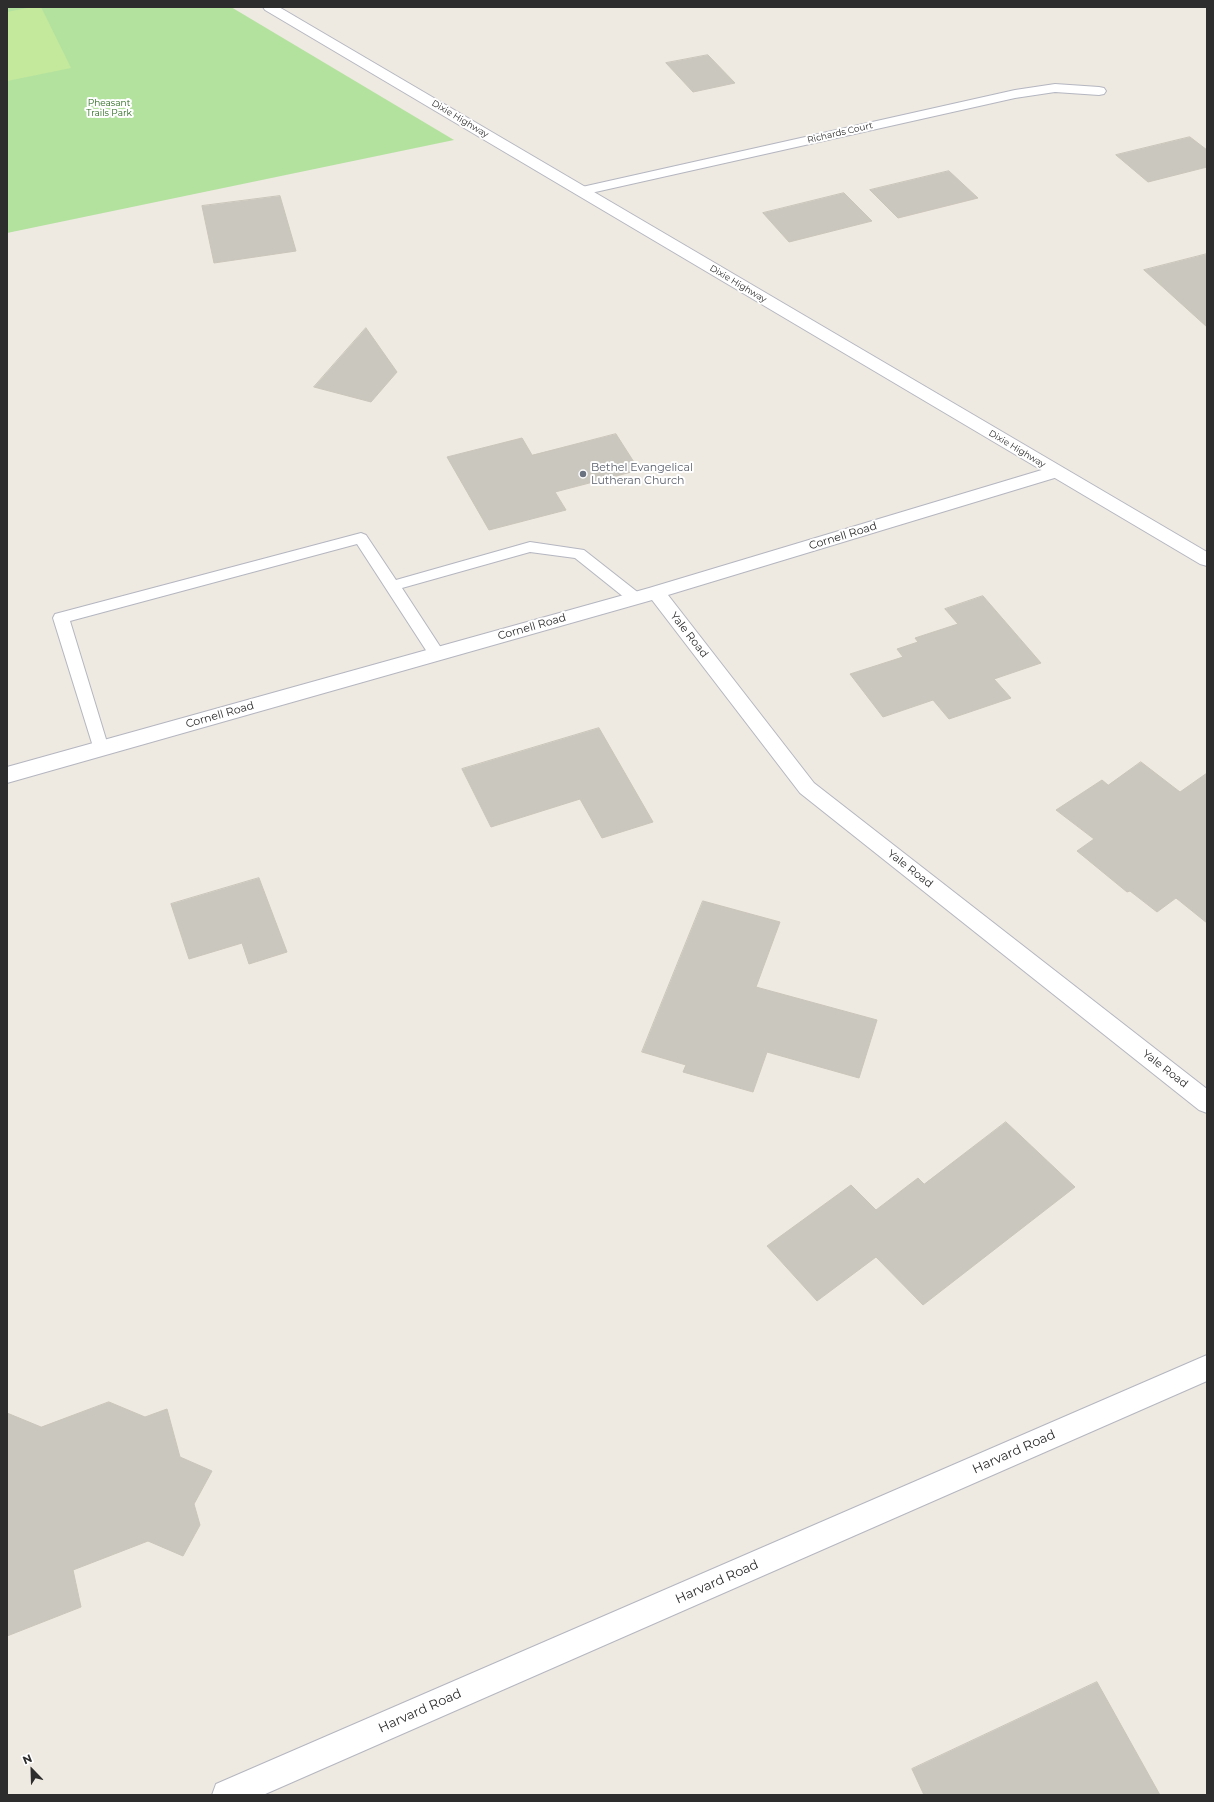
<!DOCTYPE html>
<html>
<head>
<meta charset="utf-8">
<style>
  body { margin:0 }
  #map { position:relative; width:1214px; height:1802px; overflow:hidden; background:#eee9e1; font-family:Montserrat,sans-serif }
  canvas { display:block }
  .frame { position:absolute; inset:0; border:8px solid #2d2d2d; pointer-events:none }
  .north { position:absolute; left:12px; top:1750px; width:40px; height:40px; -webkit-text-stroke:3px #fff; paint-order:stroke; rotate:337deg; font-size:11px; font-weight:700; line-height:16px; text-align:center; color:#2d2d2d }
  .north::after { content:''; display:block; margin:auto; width:14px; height:18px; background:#2d2d2d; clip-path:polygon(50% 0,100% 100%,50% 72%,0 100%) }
</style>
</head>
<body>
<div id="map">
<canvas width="1214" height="1802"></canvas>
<div class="frame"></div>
<div class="north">N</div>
</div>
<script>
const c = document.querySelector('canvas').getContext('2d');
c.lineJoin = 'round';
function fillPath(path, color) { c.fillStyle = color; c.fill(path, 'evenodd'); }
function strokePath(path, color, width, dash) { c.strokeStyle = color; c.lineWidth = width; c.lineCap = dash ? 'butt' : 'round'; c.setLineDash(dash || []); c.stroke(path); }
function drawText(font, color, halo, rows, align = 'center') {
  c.font = font + ' Montserrat,sans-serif'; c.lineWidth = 4; c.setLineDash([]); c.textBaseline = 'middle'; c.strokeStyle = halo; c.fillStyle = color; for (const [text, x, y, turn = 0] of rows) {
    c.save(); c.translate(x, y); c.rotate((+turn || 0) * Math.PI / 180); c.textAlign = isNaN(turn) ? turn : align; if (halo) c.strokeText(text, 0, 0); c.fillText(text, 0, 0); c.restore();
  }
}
fillPath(new Path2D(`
  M7 7H231L454 140 7 233Z`), '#b3e29f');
fillPath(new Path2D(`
  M32 7H41L71 68 7 81V12Z`), '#c4e99c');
const building = new Path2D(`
  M708 55 735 83 693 92 666 63Z
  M1190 137 1207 150V167L1148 182 1116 155Z
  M949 171 978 198 898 218 870 190Z
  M844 193 872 221 789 242 763 213Z
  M280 196 296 251 214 263 202 206Z
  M1207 254V327L1144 270Z
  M366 328 397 372 371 402 314 387Z
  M616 434 639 470 555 492 566 510 489 530 447 457 522 438 532 455Z
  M983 596 1041 663 994 679 1011 698 949 719 933 700 883 717 850 674 903 657 897 649 918 642 915 638 958 624 945 609Z
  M599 728 653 822 602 838 580 799 491 827 462 769Z
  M1141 762 1180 792 1207 773V923L1176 898 1157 912 1130 891 1127 892 1077 851 1094 839 1056 810 1102 780 1108 785Z
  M259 878 287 952 249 964 242 943 189 959 171 904Z
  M703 901 780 922 756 987 877 1020 859 1078 767 1052 753 1092 683 1072 686 1065 642 1052Z
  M1006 1122 1075 1187 923 1305 876 1257 817 1301 767 1246 851 1185 876 1210 918 1178 924 1184Z
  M109 1402 145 1417 167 1409 180 1457 212 1471 194 1504 200 1525 183 1556 148 1541 73 1570 81 1607 7 1636V1413L41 1427Z
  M1097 1682 1160 1795H924L912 1769Z`);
fillPath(building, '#cac7bf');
strokePath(building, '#cac5ba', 1);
const service = new Path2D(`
  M361 533 366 535 396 580 530 542 584 550 640 594 643 598 640 602 635 603 630 602 575 558 530 552 402 588 445 654 443 658 437 660 431 658 357 544 70 621 109 749 107 753 101 755 95 753 53 618 55 614Z`);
const minor = new Path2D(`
  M1055 84 1099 87 1104 88 1106 91 1104 94 1099 95 1055 92 1015 98 582 195 577 194 575 191 577 188 582 187 1015 90Z
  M1055 466 1061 468 1064 472 1061 476 668 595 814 783 1207 1089V1113L1199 1110 800 793 652 600 7 783V767L649 588Z
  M1207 1355V1381L263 1795H212L216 1784Z`);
const secondary = new Path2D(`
  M263 7H279L1207 552V566L1200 564 265 10Z`);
strokePath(service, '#b4b6c0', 2);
strokePath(minor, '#b4b6c0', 2);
strokePath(secondary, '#b4b6c0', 2);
fillPath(service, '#fff');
fillPath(minor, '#fff');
fillPath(secondary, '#fff');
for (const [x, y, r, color] of [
  [583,474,4,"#6b7280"]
]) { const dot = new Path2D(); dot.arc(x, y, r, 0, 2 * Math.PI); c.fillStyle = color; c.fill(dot); strokePath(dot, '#fff', 1.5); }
drawText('9px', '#296a1d', '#fff', [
  ["Pheasant",109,103],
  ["Trails Park",109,113]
]);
drawText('9px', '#2d2d2d', '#fff', [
  ["Dixie Highway",460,119,31],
  ["Richards Court",840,133,-13],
  ["Dixie Highway",738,284,31],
  ["Dixie Highway",1017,449,31]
]);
drawText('11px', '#5b616d', '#fff', [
  ["Bethel Evangelical",591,468],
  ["Lutheran Church",591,481]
], 'left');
drawText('11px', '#2d2d2d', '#fff', [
  ["Cornell Road",843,536,-17],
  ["Cornell Road",532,627,-16],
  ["Yale Road",689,635,52],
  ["Cornell Road",220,715,-16],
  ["Yale Road",910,869,38],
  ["Yale Road",1165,1069,38]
]);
drawText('13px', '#2d2d2d', '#fff', [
  ["Harvard Road",1014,1452,-24],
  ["Harvard Road",717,1582,-24],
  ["Harvard Road",420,1711,-24]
]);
</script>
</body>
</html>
